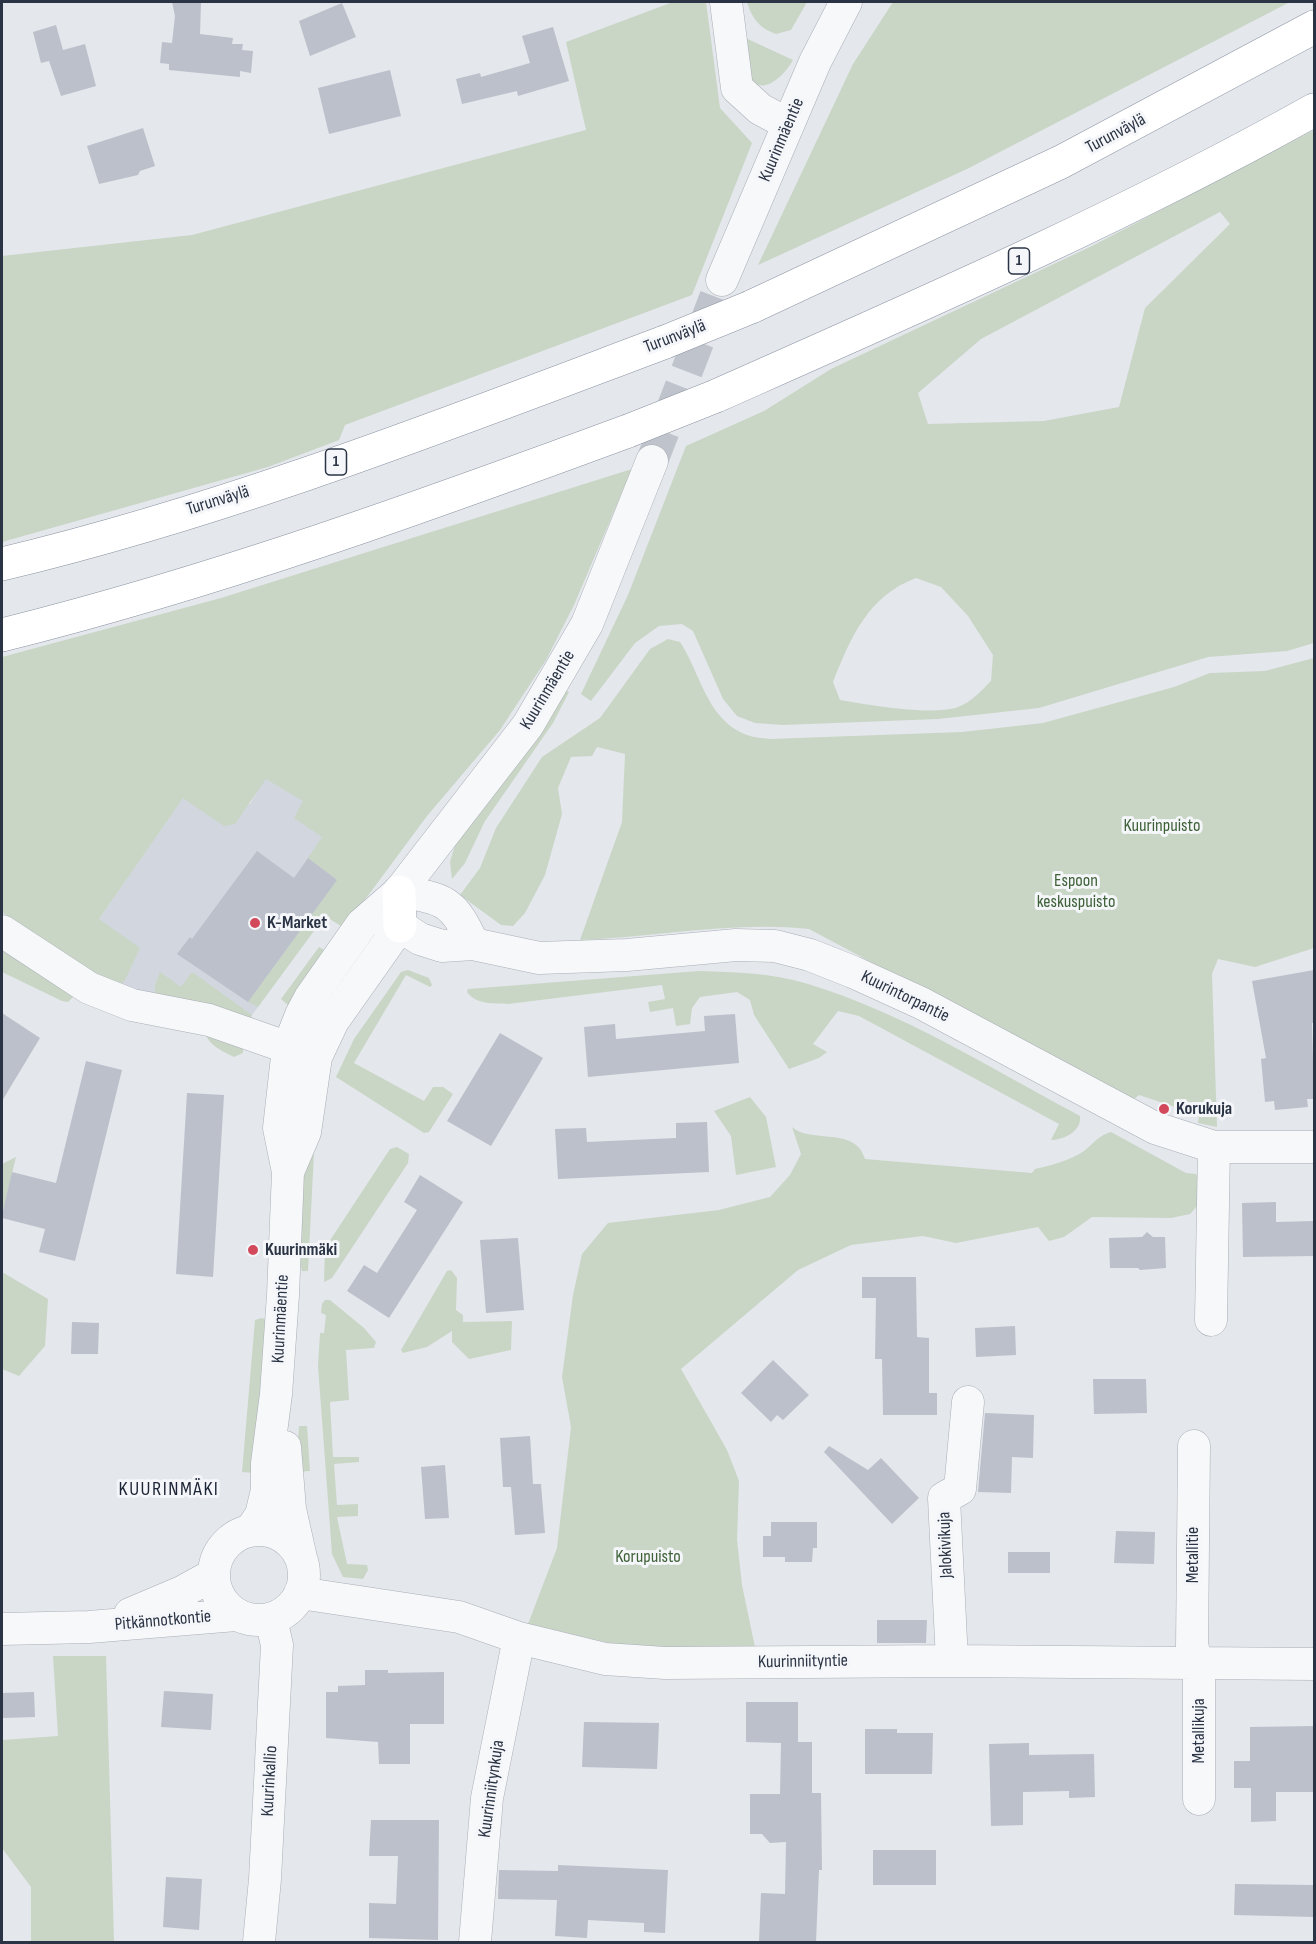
<!DOCTYPE html>
<html>
<head>
<meta charset="utf-8">
<style>
  body { margin:0 }
  #map { position:relative; width:1316px; height:1944px; overflow:hidden; background:#e4e7ec; font-family:"Sofia Sans Condensed",sans-serif }
  canvas { display:block }
  .frame { position:absolute; inset:0; border:3px solid #2b3445; pointer-events:none }
</style>
</head>
<body>
<div id="map">
<canvas width="1316" height="1944"></canvas>
<div class="frame"></div>
</div>
<script>
const c = document.querySelector('canvas').getContext('2d');
c.lineJoin = 'round';
function fillPath(path, color) { c.fillStyle = color; c.fill(path, 'evenodd'); }
function strokePath(path, color, width, dash) { c.strokeStyle = color; c.lineWidth = width; c.lineCap = dash ? 'butt' : 'round'; c.setLineDash(dash || []); c.stroke(path); }
function drawText(font, color, halo, rows, align = 'center') {
  c.font = font + ' "Sofia Sans Condensed",sans-serif'; c.lineWidth = 6; c.setLineDash([]); c.textBaseline = 'middle'; c.strokeStyle = halo; c.fillStyle = color; for (const [text, x, y, turn = 0] of rows) {
    c.save(); c.translate(x, y); c.rotate((+turn || 0) * Math.PI / 180); c.textAlign = isNaN(turn) ? turn : align; if (halo) c.strokeText(text, 0, 0); c.fillText(text, 0, 0); c.restore();
  }
}
fillPath(new Path2D(`
  M265 778 388 812 325 915 252 1015 249 1023 115 990 99 919 183 797 250 804Z`), '#d2d6de');
fillPath(new Path2D(`
  M673 2H706L720 108 752 143 692 295 345 425 339 440 268 467 2 542V256L192 235 586 130 566 42Z
  M747 2H807L791 30 776 34C759 28 752 18 747 2Z
  M893 2H1290L967 169 758 265 853 64Z
  M739 35 793 60C785 75 760 101 747 73 742 62 742 46 739 35Z
  M1314 130V643L1287 651 1208 657 1039 708 938 719 783 725 755 723 737 716 723 699 693 631 682 624 659 626 635 643 591 701 581 694 628 595 686 446 764 411 831 369 1092 246ZM1220 212 1230 224 1145 308 1119 407 1044 421 928 424 918 393 981 339ZM916 578 941 587 968 616 993 655 991 681C980 692 967 707 950 709 922 714 869 705 840 700L833 682C851 637 868 596 916 578Z
  M632 469 574 605 546 660 500 730 427 816 344 928 325 916 258 1007 248 1002 337 880 308 858 322 837 294 818 303 801 266 779 235 824 224 826 183 798 99 919 140 948 124 982 115 990 2 912V657L221 598Z
  M668 639 680 642C700 672 706 716 742 733 750 737 761 738 770 739L962 732 1043 723 1174 687 1210 673 1265 671 1314 658V948L1255 967 1218 959 1212 974 1217 1127 1198 1123 1199 1115 1139 1095 1132 1101 809 929C733 921 656 937 580 940L622 822 625 754 597 747 592 756 571 757 558 788 562 814 545 875 525 913 513 926 501 925 460 895 480 868 496 828 542 757 600 718 650 649Z
  M563 689 569 692 553 723 485 821 465 863 452 879 450 862 456 842Z
  M319 947 326 951 289 1006 281 999Z
  M2 948 75 995 68 1002 62 1001 2 972Z
  M408 970 429 978 432 985 430 987 406 975 354 1063 424 1101 433 1087H443L453 1094 429 1132 424 1133 336 1077 354 1039 401 972Z
  M699 971C736 972 772 973 808 984 904 1013 992 1069 1080 1116 1082 1131 1064 1140 1051 1140L1059 1124 859 1016 838 1011 813 1044 827 1052 819 1058 789 1069 754 1015 750 1000 737 992 700 997 692 1008 690 1024 676 1026 673 1008 650 1012 648 1002 665 999 662 985 508 1004C494 1003 476 1005 467 992L468 989Z
  M160 972 181 987 192 972 252 1015 249 1023 155 995V985Z
  M206 1034 243 1048V1053L234 1057C224 1052 208 1045 206 1034Z
  M750 1097 766 1117 776 1167 736 1175 731 1136 714 1111Z
  M792 1127C811 1144 856 1126 865 1159L1032 1173 1035 1169C1052 1165 1069 1161 1084 1151 1093 1144 1099 1135 1111 1132L1186 1173 1196 1174 1200 1180 1199 1204 1190 1214 1171 1218 1092 1217 1064 1237 1049 1241 1038 1227 956 1243 923 1236 851 1245 798 1270 681 1369 727 1450 739 1481 737 1540 742 1585 756 1652H648L528 1624 557 1548 571 1427 562 1377 573 1295 582 1254 608 1223 719 1210 770 1197 790 1175 801 1154Z
  M397 1147 409 1154 408 1163 332 1278 324 1282 325 1248 390 1149Z
  M309 1152H314L308 1271H302C292 1233 301 1190 309 1152Z
  M16 1157 2 1215V1164Z
  M451 1270 457 1278 456 1310 463 1315V1322L512 1321 511 1350 469 1359 452 1342V1331L427 1347 403 1353 401 1350 447 1271Z
  M2 1272 48 1299 45 1346 19 1376 2 1369Z
  M325 1300H330L364 1328 376 1342 374 1348 346 1350 349 1400 330 1402 333 1457H359V1462L334 1464 337 1505 358 1504V1516L337 1517 347 1564 367 1565 368 1570 363 1579 343 1577 332 1554 318 1366 320 1333H324L326 1315 321 1313 322 1304Z
  M262 1318 266 1320 254 1473 242 1472 255 1320Z
  M299 1426H307L310 1471 296 1472Z
  M53 1656H106L114 1942H31V1887L2 1848V1740L58 1736Z`), '#c9d6c5');
fillPath(new Path2D(`
  M172 2H201L200 34 233 38 232 44H243L242 50 253 51 251 73 240 71V77L169 70V64L160 63 162 42 172 43 175 16Z
  M342 3 356 37 310 56 299 21Z
  M56 25 63 50 85 44 96 86 61 96 49 61 41 63 33 32Z
  M553 27 569 81 518 96 517 91 462 104 456 79 480 73 481 77 530 63 522 36Z
  M390 70 401 116 329 134 318 88Z
  M143 128 155 166 140 171 138 175 99 184 87 146Z
  M257 851 294 878 308 858 337 880 248 1002 177 954 190 937 192 939Z
  M1314 970V1023H1312L1314 1099H1307L1308 1107 1275 1110 1274 1101 1265 1102 1261 1059 1266 1058 1252 981Z
  M2 1013 40 1038 2 1101Z
  M735 1014 739 1063 588 1077 584 1027 615 1024 616 1039 705 1031 704 1016Z
  M500 1033 543 1058 491 1146 447 1121Z
  M86 1061 122 1070 75 1261 39 1252 45 1229 2 1218V1215L12 1172 56 1183Z
  M187 1093 224 1095 213 1277 176 1274Z
  M707 1122 709 1172 558 1179 555 1129 586 1128 587 1142 676 1138V1123Z
  M420 1175 463 1202 389 1318 347 1291 364 1265 377 1273 417 1210 404 1202Z
  M1276 1202V1222L1314 1221V1256L1243 1257 1242 1203Z
  M1147 1232 1153 1237H1165L1166 1268 1140 1270 1138 1268H1110L1109 1238 1142 1237Z
  M518 1238 524 1310 486 1313 480 1240Z
  M862 1277H916L917 1337 929 1338V1393H937V1415H883L882 1359H875L876 1298H862Z
  M72 1322 99 1323 98 1354H71Z
  M1015 1326 1016 1355 976 1357 975 1328Z
  M773 1360 809 1395 783 1420 777 1415 771 1422 741 1393Z
  M1093 1379H1146L1147 1413 1094 1414Z
  M985 1413 1034 1415 1033 1458 1012 1457 1011 1493 978 1492Z
  M530 1436 533 1484H541L545 1533 515 1535 511 1487H503L500 1438Z
  M829 1446 868 1470 881 1458 919 1498 892 1524 824 1452Z
  M445 1465 449 1518 425 1519 421 1467Z
  M771 1522H817V1548H813L812 1562H785V1557H763V1536H771Z
  M1116 1531 1155 1532 1154 1564 1114 1563Z
  M1008 1552H1050V1573H1008Z
  M877 1620H927L926 1643H877Z
  M365 1670H388V1673L444 1672V1724H410V1764H379L378 1742 326 1738V1692H338V1686L365 1685Z
  M164 1691 213 1694 211 1730 161 1727Z
  M34 1692 35 1717 2 1718V1693Z
  M746 1702H798V1742H812V1793H821L822 1870H819L816 1942H759L761 1893 785 1894 786 1842 770 1843 762 1834H750V1794H780L781 1743 746 1742Z
  M584 1722 659 1723 657 1769 582 1767Z
  M1314 1726V1792H1276V1821L1251 1822V1788H1234V1761H1250V1727Z
  M865 1729H897V1733H933L932 1774H865Z
  M1029 1743V1755L1094 1754 1095 1797 1069 1798V1791L1023 1792V1825L991 1826 989 1744Z
  M371 1820H439L438 1940 369 1938V1903L396 1904 398 1856H369Z
  M873 1850H936V1885H873Z
  M558 1865 668 1870 665 1933 644 1932V1923L588 1920 587 1938 555 1936 557 1900 498 1899 499 1870 558 1871Z
  M166 1877 202 1879 199 1930 163 1927Z
  M1235 1884 1314 1885V1917L1234 1915Z`), '#bbc0ca');
strokePath(new Path2D(`
  M652 461 722 280`), '#bfc3cb', 32, [32, 16]);
const minor = new Path2D(`
  M726 2 737 88 760 109 788 124
  M722 280 815 62 846 2
  M399 892C444 898 454 901 473 944
  M2 931 89 988 132 1005 209 1020 309 1055
  M288 1172 305 1132 316 1057 333 1021 400 926 420 939 442 946 473 944 539 958 627 955 736 945 775 946 810 955 853 972 921 1003 1155 1128 1214 1147H1314
  M1211 1320 1214 1147
  M1194 1446 1192 1647 1199 1663V1799
  M285 1447 290 1509 301 1558
  M214 1575a45 45 0 1 1 90 0a45 45 0 1 1-90 0Z
  M250 1531 261 1515 267 1490V1463L276 1394 283 1295 288 1172 279 1128 288 1048 301 1015 310 998 362 924 399 892 528 725 587 624 652 461
  M300 1593 459 1617 519 1638 605 1659 665 1663 952 1661 1314 1664
  M130 1614 182 1592 213 1575
  M2 1629 89 1627 236 1615
  M952 1661 944 1498 960 1489 968 1402
  M259 1942 265 1879 277 1645 271 1619
  M475 1942 487 1798 519 1638`);
const major = new Path2D(`
  M399 892 400 926`);
const highway = new Path2D(`
  M751 307 1061 162 1314 27
  M716 396C919 306 1121 218 1314 110
  M2 564C228 510 447 424 665 342
  M2 635C215 582 422 507 628 431`);
strokePath(minor, '#a9aeb7', 33);
strokePath(major, '#a3abb8', 34);
strokePath(highway, '#8b94a3', 34);
strokePath(minor, '#f7f8fa', 32);
strokePath(major, '#fff', 33);
strokePath(highway, '#fff', 33);
const highwayBridge = new Path2D(`
  M665 342 751 307
  M628 431 716 396`);
strokePath(highwayBridge, '#8b94a3', 34, []);
strokePath(highwayBridge, '#fff', 33);
for (const [x, y, r, color] of [
  [255,923,6,"#d1495b"],
  [1164,1109,6,"#d1495b"],
  [253,1250,6,"#d1495b"]
]) { const dot = new Path2D(); dot.arc(x, y, r, 0, 2 * Math.PI); c.fillStyle = color; c.fill(dot); strokePath(dot, '#f4f6f9', 2); }
for (const [x, y, w] of [
  [1019,261,21],
  [336,462,21]
]) { const box = new Path2D(); box.roundRect(x - w / 2, y - 13, w, 26, 4.5); c.fillStyle = '#f4f6f9'; c.fill(box); strokePath(box, '#2b3445', 1.5); }
drawText('bold 16px', '#2b3445', null, [
  ["1",1019,261],
  ["1",336,462]
]);
drawText('18px', '#2b3445', '#f4f6f9', [
  ["Turunväylä",1116,134,-28],
  ["Kuurinmäentie",782,140,-67],
  ["Turunväylä",675,337,-21],
  ["Turunväylä",218,501,-17],
  ["Kuurinmäentie",548,690,-59],
  ["Kuurintorpantie",905,997,26],
  ["Kuurinmäentie",281,1319,-87],
  ["Jalokivikuja",946,1545,-92],
  ["Metallitie",1193,1555,-90],
  ["Pitkännotkontie",163,1621,-5],
  ["Kuurinniityntie",803,1662,-1],
  ["Metallikuja",1199,1731,-90],
  ["Kuurinkallio",270,1781,-87],
  ["Kuurinniitynkuja",492,1789,-82]
]);
drawText('18px', '#3f6138', '#f4f6f9', [
  ["Kuurinpuisto",1162,826],
  ["Espoon",1076,881],
  ["keskuspuisto",1076,902],
  ["Korupuisto",648,1557]
]);
drawText('bold 18px', '#2b3445', '#f4f6f9', [
  ["K-Market",267,923],
  ["Korukuja",1176,1109],
  ["Kuurinmäki",265,1250]
], 'left');
c.letterSpacing = '1.5px';
drawText('20px', '#1d2536', '#f4f6f9', [
  ["KUURINMÄKI",169,1490]
]);
c.letterSpacing = '0px';
</script>
</body>
</html>
